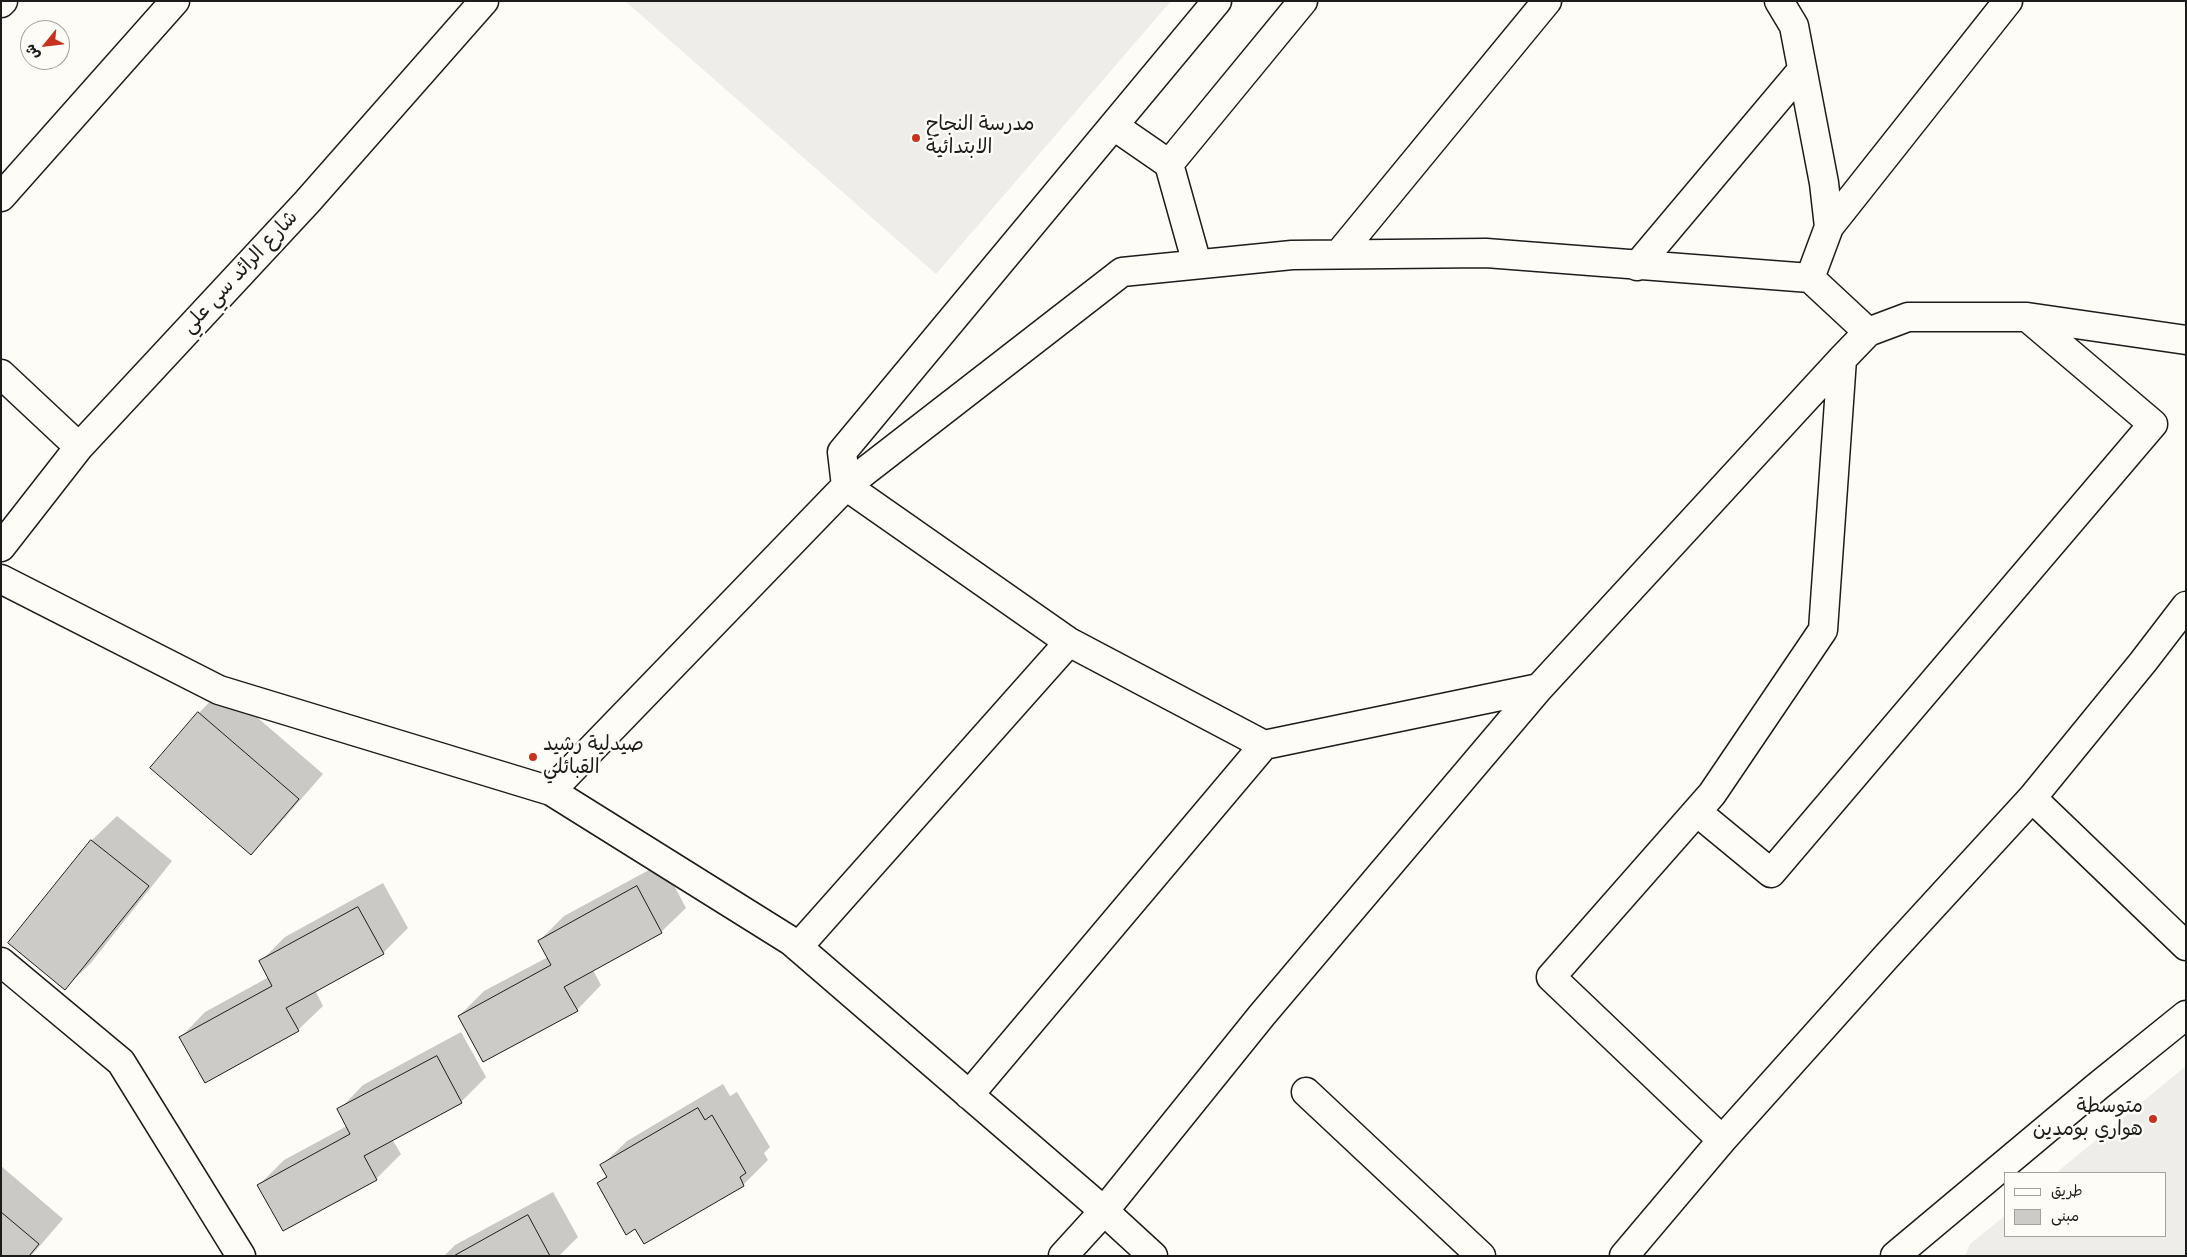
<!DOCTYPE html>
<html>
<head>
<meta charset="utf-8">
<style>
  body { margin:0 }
  #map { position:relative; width:2187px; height:1257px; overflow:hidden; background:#fdfcf7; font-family:Mynerve,"Playpen Sans Arabic",sans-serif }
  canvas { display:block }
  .frame { position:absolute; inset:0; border:2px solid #1c1c1c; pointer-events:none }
  .legend { position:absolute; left:2004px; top:1172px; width:162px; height:65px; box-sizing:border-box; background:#fdfcf7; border:1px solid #a3a29f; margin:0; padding:6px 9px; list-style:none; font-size:15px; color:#1c1c1c }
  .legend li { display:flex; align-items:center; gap:10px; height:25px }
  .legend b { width:25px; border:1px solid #a3a29f }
  .north { position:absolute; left:20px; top:20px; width:50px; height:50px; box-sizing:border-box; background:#fdfcf7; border:1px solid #a3a29f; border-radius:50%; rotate:241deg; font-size:14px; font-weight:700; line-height:20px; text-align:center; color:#1c1c1c }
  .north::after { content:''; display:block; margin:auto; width:18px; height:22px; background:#c8321e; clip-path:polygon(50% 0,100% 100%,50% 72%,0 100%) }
</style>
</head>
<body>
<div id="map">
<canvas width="2187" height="1257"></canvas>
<div class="frame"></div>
<ul class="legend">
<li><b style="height:6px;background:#fdfcf7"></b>طريق</li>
<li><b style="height:14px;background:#cccbc8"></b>مبنى</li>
</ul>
<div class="north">ش</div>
</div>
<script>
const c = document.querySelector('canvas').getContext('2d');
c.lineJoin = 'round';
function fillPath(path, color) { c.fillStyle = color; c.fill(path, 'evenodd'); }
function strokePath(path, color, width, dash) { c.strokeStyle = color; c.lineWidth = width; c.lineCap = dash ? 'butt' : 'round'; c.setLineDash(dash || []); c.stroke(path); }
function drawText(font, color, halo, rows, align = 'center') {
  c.font = font + ' Mynerve,"Playpen Sans Arabic",sans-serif'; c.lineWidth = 5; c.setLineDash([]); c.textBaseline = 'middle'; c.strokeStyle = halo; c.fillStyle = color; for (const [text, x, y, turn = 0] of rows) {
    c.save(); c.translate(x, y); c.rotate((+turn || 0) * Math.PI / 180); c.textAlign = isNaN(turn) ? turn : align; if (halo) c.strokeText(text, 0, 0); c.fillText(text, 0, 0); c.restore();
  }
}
fillPath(new Path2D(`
  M625 1H1171L936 274Z
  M2186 1066V1256H1965L1970 1244 2006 1215V1236H2166V1173H2056Z`), '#eeede9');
fillPath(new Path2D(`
  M223 688 323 774 275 829 251 854 151 768 199 713Z
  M117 816 172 861 90 964 65 988 10 943 92 840Z
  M662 863 686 908 661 932 593 970 601 985 577 1010 459 1016 484 991 548 957 539 941 564 916Z
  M383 883 408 928 383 953 315 990 323 1006 298 1030 181 1037 205 1012 269 977 260 962 285 937Z
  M461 1032 486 1077 461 1102 392 1139 401 1154 376 1179 259 1185 284 1160 347 1126 339 1110 363 1085Z
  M723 1084 730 1096 737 1092 770 1147 764 1153 768 1160 744 1184 645 1242 636 1228 598 1184 607 1175 602 1165 627 1141Z
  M1 1166 63 1219 31 1256H1Z
  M553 1192 578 1237 559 1256H444L455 1245Z`), '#0003');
const building = new Path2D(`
  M198 712 299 799 251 855 150 768Z
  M91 840 149 886 65 990 8 943Z
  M637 886 662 933 564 987 578 1011 483 1062 458 1016 551 965 538 941Z
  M358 907 384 954 286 1008 299 1031 205 1083 179 1037 272 986 259 961Z
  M437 1056 462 1103 364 1156 377 1180 283 1231 257 1185 350 1134 337 1109Z
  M698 1108 705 1120 712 1115 746 1173 740 1177 744 1186 644 1244 635 1229 626 1235 597 1183 607 1177 600 1165Z
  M1 1212 39 1244 29 1256H1Z
  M528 1215 550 1256H454Z`);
fillPath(building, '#cccbc8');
strokePath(building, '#1c1c1c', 1);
const minor = new Path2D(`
  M1217 1 842 452 846 486 1069 642 1264 745 1539 688
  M1779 1 1794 26 1824 183 1829 227 1810 278
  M1 3 3 1
  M1114 126 1169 164 1197 264
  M1169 164 1303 1
  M1 197 175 1
  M1829 227 2008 1
  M1339 254 1547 1
  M1637 266 1802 70
  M1 374 79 447
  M1 547 79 447 307 202 484 1
  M1 579 219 690 551 791 846 486 1122 272 1292 255 1486 253 1810 278 1868 332
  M551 791 791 941 1104 1211 1153 1256
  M2032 798 2186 946
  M1697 812 1771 873 2153 424 2027 317
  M798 947 1069 642
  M1 962 121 1062 241 1256
  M1306 1092 1481 1256
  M969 1095 1264 745
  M1722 1140 1551 977 1712 794 1823 630 1842 359 1868 332 1908 317H2027L2186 340
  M1063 1256 1104 1211 1262 1015 1539 688 1842 359
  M1624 1256 1722 1140 1886 957 2032 798 2143 662 2186 606
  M1895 1256 2098 1086 2186 1015`);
strokePath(minor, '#1c1c1c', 31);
strokePath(minor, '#fdfcf7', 28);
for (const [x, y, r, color] of [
  [916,138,5,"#c8321e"],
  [533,757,5,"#c8321e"],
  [2153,1119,5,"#c8321e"]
]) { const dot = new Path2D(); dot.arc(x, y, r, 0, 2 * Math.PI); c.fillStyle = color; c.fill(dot); strokePath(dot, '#fdfcf7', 2); }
drawText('20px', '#1c1c1c', '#fdfcf7', [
  ["مدرسة النجاح",926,126],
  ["الابتدائية",926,149],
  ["صيدلية رشيد",543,746],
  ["القبائلي",543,769],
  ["متوسطة",2143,1108,"right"],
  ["هواري بومدين",2143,1131,"right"]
], 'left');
drawText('20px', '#1c1c1c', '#fdfcf7', [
  ["شارع الرائد سي علي",241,273,-47]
]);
</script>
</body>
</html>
